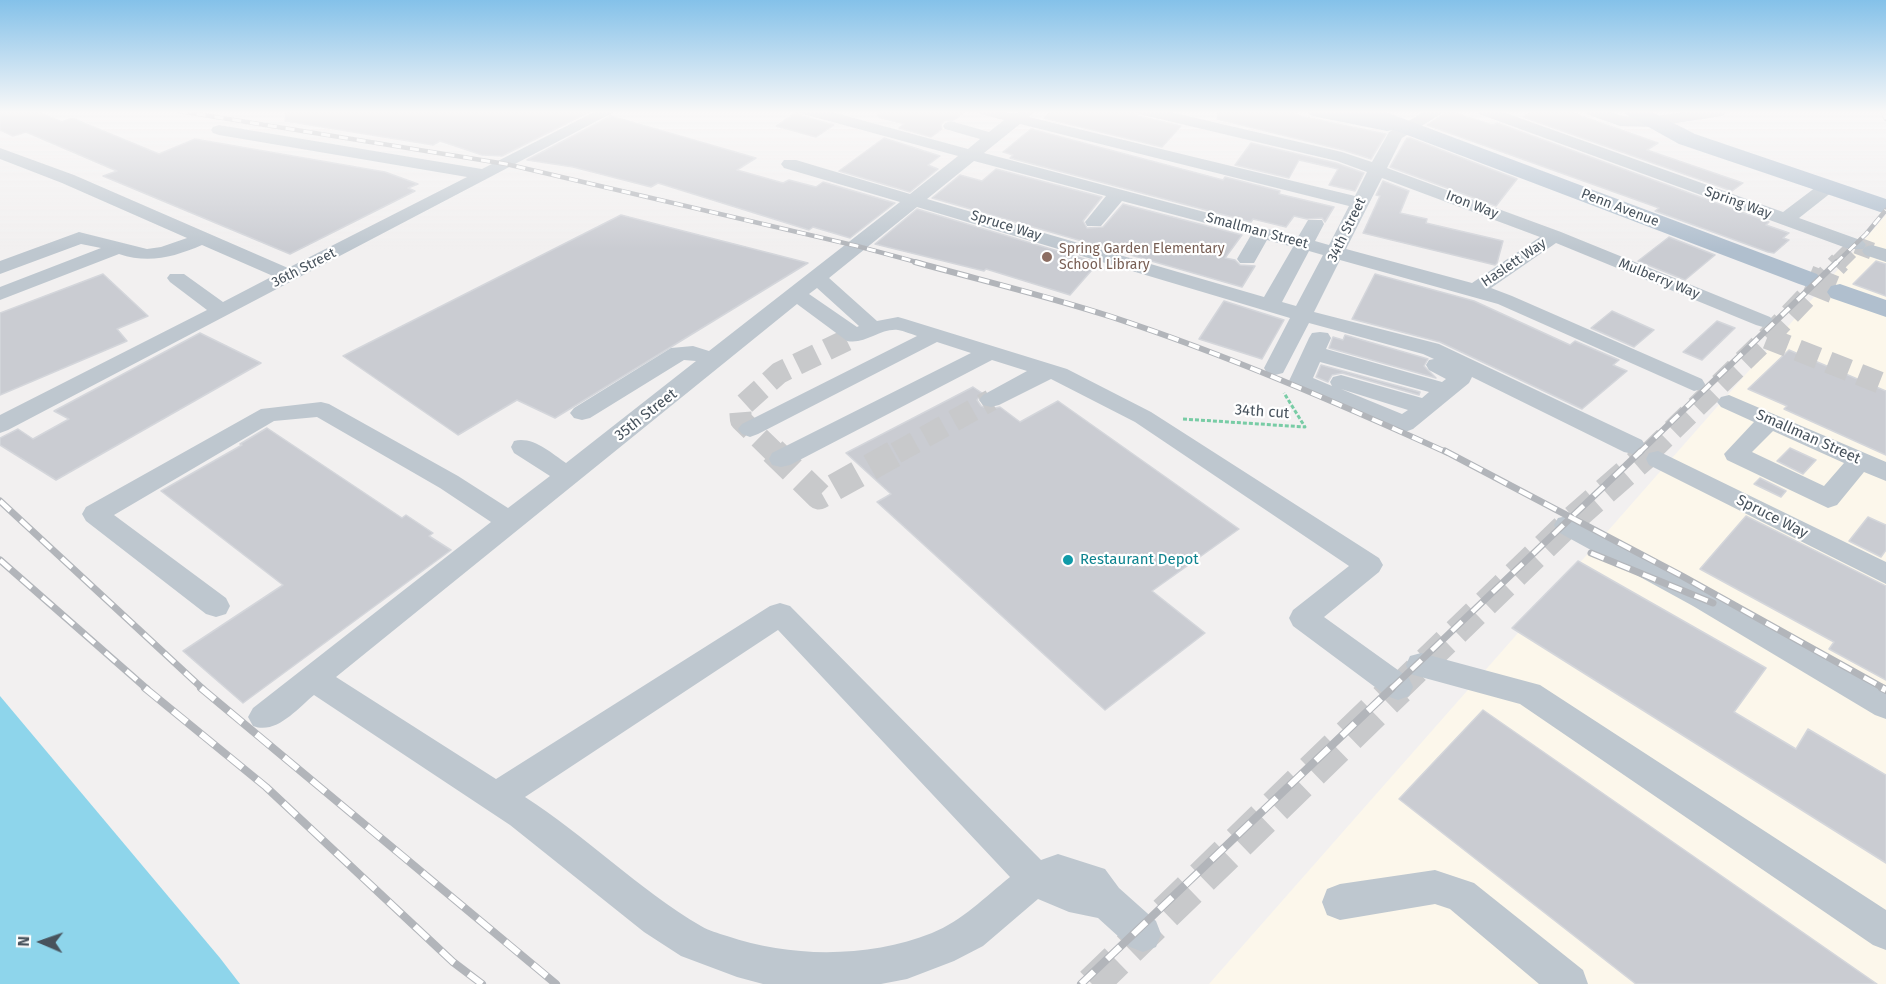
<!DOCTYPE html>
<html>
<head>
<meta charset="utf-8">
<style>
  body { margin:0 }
  #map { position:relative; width:1886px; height:984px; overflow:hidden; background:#f2f0f0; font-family:"Fira Sans",sans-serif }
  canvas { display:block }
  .north { position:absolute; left:12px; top:912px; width:60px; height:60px; -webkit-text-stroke:4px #fff; paint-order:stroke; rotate:272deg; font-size:16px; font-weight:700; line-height:24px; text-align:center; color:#48535d }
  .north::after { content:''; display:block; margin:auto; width:21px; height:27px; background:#48535d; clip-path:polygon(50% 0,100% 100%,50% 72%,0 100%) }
</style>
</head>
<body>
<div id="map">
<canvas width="1886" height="984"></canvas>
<div class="north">N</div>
</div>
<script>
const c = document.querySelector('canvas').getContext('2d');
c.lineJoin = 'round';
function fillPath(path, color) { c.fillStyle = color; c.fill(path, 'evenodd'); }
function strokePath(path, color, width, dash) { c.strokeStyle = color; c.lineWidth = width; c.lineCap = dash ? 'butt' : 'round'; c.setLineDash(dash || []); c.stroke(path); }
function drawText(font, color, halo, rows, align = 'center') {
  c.font = font + ' "Fira Sans",sans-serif'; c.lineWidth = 4.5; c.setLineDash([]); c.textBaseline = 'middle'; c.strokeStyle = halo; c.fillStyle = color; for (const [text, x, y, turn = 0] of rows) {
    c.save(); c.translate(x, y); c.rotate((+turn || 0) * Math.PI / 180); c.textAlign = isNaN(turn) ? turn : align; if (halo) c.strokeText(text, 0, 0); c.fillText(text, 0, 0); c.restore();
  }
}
fillPath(new Path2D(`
  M1886 215V984H1209Z`), '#fcf7eb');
fillPath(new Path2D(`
  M0 696 220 958 240 984H0Z`), '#8ed5eb');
const building = new Path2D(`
  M0 111H36L62 122 72 118 159 154 195 139 385 172 418 184 408 188 415 191 290 254 103 176 117 171 26 132 13 136 0 130Z
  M286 111H591L502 156 482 155 440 141 433 145 285 121Z
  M799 111 802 116 834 125 816 137 776 126Z
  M879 111H966L954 120 944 121 941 125 942 129 931 137 899 128 904 124 878 117Z
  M1052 111H1135L1138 116 1181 126 1162 147 1044 118Z
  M1218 111H1297L1295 115 1386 134 1371 159 1343 150 1217 119Z
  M1448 111 1493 125 1497 123 1769 222 1766 225 1789 233 1783 238 1789 240 1774 253 1768 252 1655 211 1659 208 1427 125Z
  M1534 111H1567L1624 131 1658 143 1647 150 1743 183 1732 191 1523 117Z
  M611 116 756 158 737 170 783 183 789 180 816 187 823 182 895 203 850 238 813 227 809 230 658 183 651 187 573 167 527 160Z
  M1031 129 1223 180 1225 177 1280 191 1279 194 1334 207 1325 222 1322 218 1307 219 1294 216 1286 227 1253 219 1251 222 1010 158 1013 155 1003 152Z
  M884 138 940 156 928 165 938 169 910 192 839 171Z
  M1407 138H1410L1517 179 1496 206 1390 167Z
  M1251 143 1336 163 1364 173 1355 191 1329 185 1338 169 1299 160 1289 178 1235 165Z
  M996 169 1102 197 1083 221 1087 228 1103 227 1123 204 1242 235 1225 258 1235 260 1240 265 1255 266 1242 287 932 198 960 175 982 181Z
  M1383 181 1409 191 1400 213 1427 219 1426 223 1503 241 1497 263 1495 265 1363 233 1380 196 1376 195Z
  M917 209 1098 263 1070 295 986 269 984 271 875 244Z
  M621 215 808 263 555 418 517 400 458 435 343 356Z
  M1669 237 1715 255 1685 280 1638 261Z
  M1876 261 1886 264V296L1853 284Z
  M103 274 148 316 117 329 127 341 0 395V313Z
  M1375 274 1474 301 1570 345 1575 341 1619 360 1613 365 1627 371 1582 409 1440 342 1352 319Z
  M1224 301 1284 320 1262 359 1199 339Z
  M1612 311 1654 330 1634 347 1591 328Z
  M1717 321 1735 328 1702 360 1683 352Z
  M200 333 261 363 56 480 0 445V438L18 429 33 439 69 419 54 411Z
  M1345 335 1428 359 1424 366 1436 378 1329 348 1333 337 1343 340Z
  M1789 350 1886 391V455L1784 409 1787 406 1748 389Z
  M1321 365 1420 392 1419 395 1342 373 1332 375 1328 382 1316 377Z
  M973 387 982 393 977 400 981 406 990 409 1000 407 1020 422 1058 401 1239 529 1152 591 1205 633 1105 710 877 502 891 494 846 453Z
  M267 428 402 518 406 515 433 533 429 536 451 550 243 703 183 651 283 585 161 491 242 445 240 444Z
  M1790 448 1816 460 1803 474 1777 461Z
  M1760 478 1786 491 1781 497 1754 484Z
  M1746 516 1886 586V680L1829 649 1834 642 1700 569Z
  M1868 517 1886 525V550L1881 557 1849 541Z
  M1578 561 1766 668 1734 712 1796 749 1808 729 1886 775V863L1512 628Z
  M1483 710 1877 984H1636L1399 799Z`);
fillPath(building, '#caccd2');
strokePath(building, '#d4d6db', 1.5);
strokePath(new Path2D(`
  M1838 263 1856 245 1872 251`), '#c8c9cb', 17, [17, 9]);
strokePath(new Path2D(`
  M1767 338 1886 385
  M775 453 741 420 740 408 779 373 855 336
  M896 453 991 400
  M1649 453 1767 338 1840 262`), '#c8c9cb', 22, [22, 11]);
strokePath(new Path2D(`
  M773 451 819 496 899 451
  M1397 689 1572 520 1651 451`), '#c8c9cb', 27, [27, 14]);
strokePath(new Path2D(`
  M1092 984 1398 688`), '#c8c9cb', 34, [34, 17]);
strokePath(new Path2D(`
  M1808 279 1840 292`), '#c8c9cb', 28, [28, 14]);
strokePath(new Path2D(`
  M1183 419 1305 427 1284 393`), '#78cca5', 3, [4, 2]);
fillPath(new Path2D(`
  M596 111H616L8 430 0 433V415L207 310 170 282 167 278 170 274H184L223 302 273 276 202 245C174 257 149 264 119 254L0 300V287L101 248 81 244 0 274V261L79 232 147 249 161 247 187 238 62 183 0 159V148L74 175 288 268 467 177 219 135 213 133 211 130 213 127 219 125 482 169Z
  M801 111H828L968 149 980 139 945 129 943 126 945 123 951 121 989 132 1004 120 980 114 978 111 1014 113 1034 111 1029 117 1355 196 1367 172 1337 161 1139 114 1137 111H1166L1342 152 1372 162 1389 132 1426 111H1446L1402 138 1387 168 1561 232 1770 317 1774 321 1770 325 1763 327 1756 325 1556 243 1491 288 1512 296 1702 379 1705 384 1702 389 1694 391 1498 304 1340 260 1314 312 1439 344 1642 440 1645 446 1642 452 1633 454 1624 452 1472 377 1469 383 1413 429 1405 432 1292 386 1289 381 1309 338 1312 333 1320 332 1328 333 1331 338 1326 349 1442 382 1446 379 1429 370 1426 365 1429 360 1434 359 1423 354 1309 323 1283 373 1275 375 1267 373 1264 368 1290 318 917 207 829 278 877 321 898 317 905 319 1067 369 1151 412 1379 558 1383 565 1379 572 1324 617 1409 678 1413 687 1409 696 1398 700 1387 696 1293 626 1289 618 1293 610 1349 566 1135 422 1051 379 999 405 991 407 983 405 979 400 983 395 1027 371 992 360 790 465 781 467 772 465 769 459 772 453 971 353 937 342 758 434 750 437 742 434 738 429 742 424 917 336C911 334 904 331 898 330 880 328 865 345 847 341L797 304 336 677 496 779 770 606 780 603 790 606 1041 860 1058 854 1105 869 1119 888 1156 921 1161 934 1156 947 1143 952 1130 947 1098 918 1069 912 1038 899 983 946 954 961 907 979 881 984H763L737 977 681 956 644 932 510 825 314 695C297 709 276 735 253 726L248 717 253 708 491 522 440 488 317 417 274 421 114 515 226 598 230 606 226 614 216 617 206 614 86 521 82 514 86 507 261 409 321 402 329 404 458 476 508 508 550 476 514 453 511 447 514 441C533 436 551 453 566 463L696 361 684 360 590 418 582 420 574 418 570 413 574 408 671 348 693 346 709 351 900 202 784 168 781 164 784 160H796L910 194 958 156 803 114ZM1020 124 1349 206 1329 245 1315 241 1324 224 1322 220H1308L1298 237 984 153ZM974 161 1106 196 1085 222 1087 226H1101L1122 201 1251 235 1237 259 1240 263H1254L1267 240 1293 247 1264 297 927 199ZM1382 178 1540 237 1472 283 1346 249ZM1309 251 1323 255 1296 306 1282 302ZM817 288 859 326 857 327 809 294ZM1320 362 1429 392 1422 398 1341 375 1333 377 1330 382 1332 386 1313 378ZM1341 389 1408 410 1402 414ZM778 630 1010 877C985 897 962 921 932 933 869 958 791 958 727 936 718 933 709 931 701 926 638 889 586 836 525 797Z
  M1477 111H1500L1783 212 1820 184H1832L1835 188 1832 192 1799 218 1863 241 1866 245 1863 249H1849L1479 114Z
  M1584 111H1607L1622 116 1651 117 1690 111H1730L1722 116 1651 127 1620 126 1586 114Z
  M1872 245 1886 249V262L1865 255 1862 251 1865 247Z
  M1729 395 1886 462V481L1864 472 1837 505 1828 508 1727 460 1724 454 1754 422 1721 407 1717 402 1721 397ZM1773 431 1844 463 1824 486 1752 452Z
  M1658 451 1886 562V584L1649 465 1646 459 1649 453Z
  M1567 516 1713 590 1886 690V719L1875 715 1693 606 1558 532 1554 525 1558 518Z
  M1421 653 1540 685 1886 910V950L1873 945 1520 704 1410 674 1406 665 1410 656Z
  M1435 870 1474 883 1583 970 1588 984H1539L1450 909 1435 904 1340 920 1327 915 1322 902 1327 889 1340 884Z`), '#bec7cf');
fillPath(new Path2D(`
  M1307 111H1383L1817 274 1821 279 1817 284 1808 287 1799 284 1394 130 1387 131 1317 117 1310 115Z
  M1624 111H1650L1695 134 1886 199V214L1679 144 1627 115Z
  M1840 284 1886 300V317L1831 298 1827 292 1831 286Z`), '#b0bfce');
const railFar3 = new Path2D(`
  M179 111 506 164 857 246 920 263
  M1882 111 1886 119
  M1836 263 1866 234 1886 210`);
const railFar2 = new Path2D(`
  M915 262C980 280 1047 296 1112 317 1227 355 1338 403 1448 453
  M1639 453 1837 262`);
const railFar1 = new Path2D(`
  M1445 451 1682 576 1885 689
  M0 501 203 689
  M1591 553 1713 603
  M0 560 147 689
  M1391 689 1641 451`);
const rail = new Path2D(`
  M145 688 266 787 453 962 482 984
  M201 688 556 984
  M1882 688 1886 690
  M1081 984 1392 688`);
strokePath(railFar3, '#b2b5ba', 4.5);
strokePath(railFar2, '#b2b5ba', 6);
strokePath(railFar1, '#b2b5ba', 7);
strokePath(rail, '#b2b5ba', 8);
strokePath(railFar3, '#fff', 3, [9]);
strokePath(railFar2, '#fff', 4, [11]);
strokePath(railFar1, '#fff', 4.5, [14]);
strokePath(rail, '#fff', 6, [18]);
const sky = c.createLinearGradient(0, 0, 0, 249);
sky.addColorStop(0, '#84c1e9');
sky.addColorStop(0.45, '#f9f8f8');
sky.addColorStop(1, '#f9f8f800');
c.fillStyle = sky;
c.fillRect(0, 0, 1886, 249);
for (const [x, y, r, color] of [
  [1047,257,6,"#8d6e63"],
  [1068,560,6,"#0f9aa8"]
]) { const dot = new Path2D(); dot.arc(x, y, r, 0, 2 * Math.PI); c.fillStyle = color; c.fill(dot); strokePath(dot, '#fff', 2); }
drawText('14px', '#48535d', '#fff', [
  ["Spring Way",1738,203,20],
  ["Iron Way",1472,205,21],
  ["Penn Avenue",1620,208,21],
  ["Spruce Way",1006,226,17],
  ["34th Street",1347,230,-64],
  ["Smallman Street",1257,231,15],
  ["Haslett Way",1514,263,-34],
  ["36th Street",304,268,-27],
  ["Mulberry Way",1659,279,22]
]);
drawText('14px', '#785e54', '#fff', [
  ["Spring Garden Elementary",1059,249],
  ["School Library",1059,265]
], 'left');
drawText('15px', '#48535d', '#fff', [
  ["34th cut",1262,412,4],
  ["35th Street",646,415,-38],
  ["Smallman Street",1808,437,24],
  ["Spruce Way",1772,517,27]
]);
drawText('15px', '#0d838f', '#fff', [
  ["Restaurant Depot",1080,560]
], 'left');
</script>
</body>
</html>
